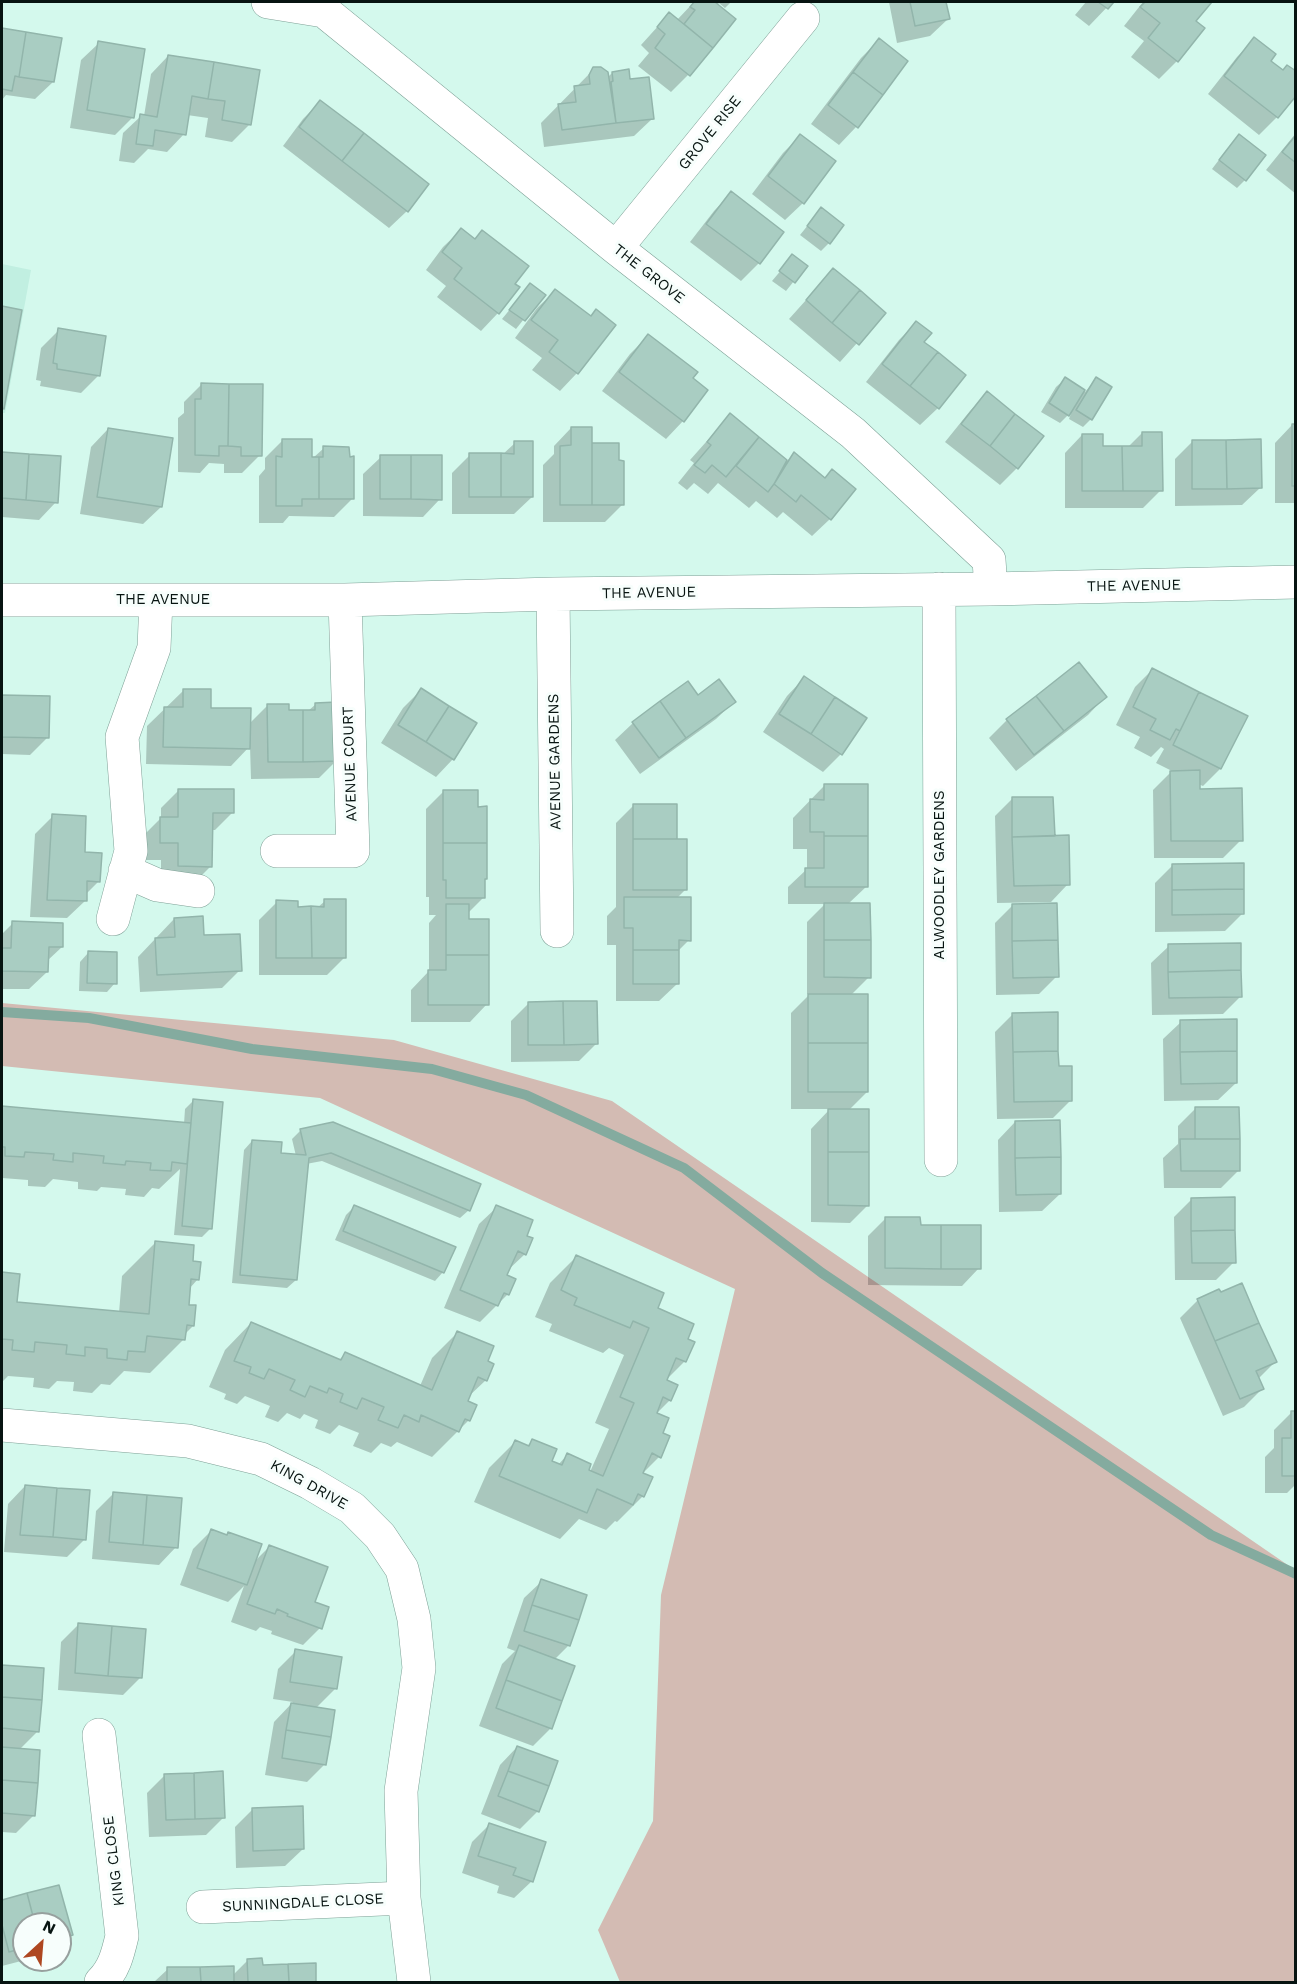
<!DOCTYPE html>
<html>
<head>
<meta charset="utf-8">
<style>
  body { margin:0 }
  #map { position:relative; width:1297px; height:1984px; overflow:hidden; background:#d4f9ed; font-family:"Work Sans",sans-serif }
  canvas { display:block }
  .frame { position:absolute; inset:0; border:3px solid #071411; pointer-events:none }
  .north { position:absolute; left:12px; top:1912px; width:60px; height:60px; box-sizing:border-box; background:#f7fefc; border:2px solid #97a09e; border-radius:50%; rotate:26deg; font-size:16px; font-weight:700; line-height:24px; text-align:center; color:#071411 }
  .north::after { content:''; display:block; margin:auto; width:21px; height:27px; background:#ae4721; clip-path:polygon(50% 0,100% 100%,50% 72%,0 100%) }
</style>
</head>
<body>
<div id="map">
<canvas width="1297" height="1984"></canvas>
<div class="frame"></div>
<div class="north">N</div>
</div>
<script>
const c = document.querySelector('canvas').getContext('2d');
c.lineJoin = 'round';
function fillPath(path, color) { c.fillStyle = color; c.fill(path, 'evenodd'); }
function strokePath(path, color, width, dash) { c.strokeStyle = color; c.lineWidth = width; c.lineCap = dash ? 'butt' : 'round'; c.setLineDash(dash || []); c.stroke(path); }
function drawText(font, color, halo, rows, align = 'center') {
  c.font = font + ' "Work Sans",sans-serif'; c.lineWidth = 6; c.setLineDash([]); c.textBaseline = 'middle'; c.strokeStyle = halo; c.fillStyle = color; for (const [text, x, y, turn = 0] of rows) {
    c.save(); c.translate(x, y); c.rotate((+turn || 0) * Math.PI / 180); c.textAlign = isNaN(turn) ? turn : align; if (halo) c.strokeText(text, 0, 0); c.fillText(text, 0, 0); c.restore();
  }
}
fillPath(new Path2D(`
  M2 264 31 270 5 413H2Z`), '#c1efe1');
fillPath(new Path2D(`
  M2 1003 394 1040 612 1101 1295 1570V1982H620L598 1930 653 1821 661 1595 735 1289 320 1098 2 1066Z`), '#d3bbb3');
fillPath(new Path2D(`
  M694 2H731L725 8 719 3 717 5 734 19 688 75 671 92 638 66 649 53 641 45 669 14 677 20Z
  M889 2H945L948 19 930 36 897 43Z
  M1086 2H1112L1089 26 1075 15Z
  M1143 2H1210L1194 21 1203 28 1177 61 1159 79 1131 57 1144 41 1124 26Z
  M2 30 60 39 53 82 35 99 6 95 2 100Z
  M1255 39 1269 61 1296 93 1277 117 1259 135 1208 94 1237 57Z
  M879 40 906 61 856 127 839 145 811 124 861 58Z
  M99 43 133 117 115 135 70 128 81 60Z
  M168 56 258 71 250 124 232 142 205 137 208 118 187 115 184 134 167 152 148 149 134 163 119 161 123 133 141 116H144L151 74Z
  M594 69 607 78 612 73 629 81 652 119 634 136 544 147 541 123Z
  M320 102 407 211 389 228 283 146 303 119Z
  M1296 133V194L1266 170Z
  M800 136 803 203 785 220 752 194 783 153Z
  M1231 144 1245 180 1237 188 1212 169Z
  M731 193 782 232 759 263 741 281 690 242 714 211Z
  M821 209 829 243 821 251 800 235Z
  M461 230 474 240 482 232 513 284 498 313 481 331 437 297 446 286 426 270 443 247Z
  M793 256 806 266 786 291 772 281Z
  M833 270 884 313 840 362 789 319Z
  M530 285 543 295 516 329 502 319Z
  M555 291 590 317 596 311 614 325 577 373 560 391 532 370 542 358 515 338 537 308Z
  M2 308 21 311 2 409Z
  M916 323 938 408 920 425 866 382 899 340Z
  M59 330 98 376 81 393 40 386 41 381 36 380 41 348Z
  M648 336 691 378 683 421 666 439 602 391 630 354Z
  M1065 379 1085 392 1096 379 1091 419 1083 427 1069 419 1072 411 1060 423 1041 412 1056 387Z
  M202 384 260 455 242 473H224V464L209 463 200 473 178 472V418L184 413V402Z
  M987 393 1017 468 1000 485 945 442 970 411Z
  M730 415 786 462 794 454 830 519 812 536 783 512 777 518 756 501 749 508 718 483 708 494 694 483 687 490 678 483 694 463 690 460Z
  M1292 425H1296V503H1275V443Z
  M571 428 590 445 622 505 605 522H543V465L554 454V446Z
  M108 429 161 507 143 524 80 514 91 447Z
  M1142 433 1161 490 1143 508H1065V453L1082 435 1102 448 1128 447Z
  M283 440 310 458H313L324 448 352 499 334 517 289 516 283 523H259V476L265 469V458Z
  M1192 442 1260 488 1242 505 1175 506V459Z
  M515 443 532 497 514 514H452V473L470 455H502Z
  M2 453 60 457 56 502 39 520 2 517Z
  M381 457 440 499 423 517 363 516V474Z
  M1079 664 1105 697 1088 715 1016 771 989 738 1007 720Z
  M1153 669 1220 769 1203 786 1198 784V790L1241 840 1223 858H1154L1153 790 1172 771 1156 763 1164 749 1161 747 1151 757 1134 748 1140 737 1116 725 1135 687Z
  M804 678 865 718 841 754 823 772 763 732 787 696Z
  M184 690 209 709 249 724 268 705 288 711H308L316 704 337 760 319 778 251 779 250 746 231 766 146 764 147 726Z
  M421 690 453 759 436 777 381 743 403 708Z
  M2 696 49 697 48 737 30 755 2 754Z
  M698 697 734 702 716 719 640 774 615 740 633 723Z
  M824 786 867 886 848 904 869 977 850 996 867 1092 848 1111 868 1205 850 1223 811 1222V1129L830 1109H791V1013L810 994H807V922L825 904H788V887L807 869V849H793V818Z
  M179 790 232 813 215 830H211V866L193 884 161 883V860H143V836L161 818V808Z
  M443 792 486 879 483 881 484 897 468 913 487 1004 470 1022H411V990L429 971V923L436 915H429V897H426V809Z
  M1012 799 1053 837 1068 884 1051 902 997 903 995 816Z
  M634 805 676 841 686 889 677 898 689 940 677 952V984L659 1001H616V945H607V916L616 907V823Z
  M53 816 84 854 99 881 85 895V901L67 918 30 917 35 834Z
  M1172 866 1243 913 1225 931 1155 932V883Z
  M325 901 345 957 327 975H259V920L277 902 297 908H317Z
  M1013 905 1057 976 1039 994 996 995 995 923Z
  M174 919 203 937 240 970 222 988 140 992 138 957Z
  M13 923 62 947 47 961V972L29 989H2V934Z
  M1169 946 1240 997 1223 1014 1152 1015 1151 963Z
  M88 953 115 983 107 992 79 991 80 962Z
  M528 1004 597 1043 579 1061 511 1062V1021Z
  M1013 1014 1057 1068 1071 1100 1053 1118 997 1119 995 1032Z
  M1181 1022 1236 1083 1218 1100 1164 1101 1163 1039Z
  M193 1101 210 1229 202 1237 174 1235 180 1169 159 1189 152 1188 144 1197 125 1195 126 1189 101 1187 97 1191 78 1189V1182L53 1179 45 1187 28 1186V1180L2 1178V1108L184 1124 185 1109Z
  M1195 1109 1239 1170 1221 1188H1164L1163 1158 1178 1144V1126Z
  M1015 1122 1060 1194 1042 1211 999 1212 998 1140Z
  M301 1130 469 1210 460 1218 322 1161 306 1164 296 1280 287 1288 232 1283 244 1150 252 1141 279 1155 296 1156 292 1139Z
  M1192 1199 1234 1262 1216 1280H1175L1174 1217Z
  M354 1207 443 1272 435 1281 335 1240 346 1215Z
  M497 1207 525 1237V1254L507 1271 506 1276 508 1294 480 1322 444 1308 479 1224Z
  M886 1218 919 1226 979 1268 962 1286 868 1285V1236Z
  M156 1242 191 1262 198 1279 189 1289 187 1306 193 1326 185 1334 184 1339 150 1373 124 1371 110 1385 101 1384 92 1393 73 1391 74 1382 57 1381 49 1389 33 1387 34 1378 8 1376 2 1382V1273L18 1275 15 1303 119 1313 122 1276Z
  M576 1257 656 1309 686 1340 685 1361 665 1381 670 1400 656 1414 661 1434 659 1457 642 1474 643 1496 617 1522 615 1521 606 1530 579 1519 560 1539 474 1502 489 1468 515 1442 526 1447 533 1440 550 1462 558 1465 567 1455 590 1472 609 1429 595 1423 624 1355 609 1348 603 1353 549 1331 552 1324 535 1317 550 1283Z
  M1198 1300 1275 1362 1258 1379 1262 1389 1244 1407 1223 1416 1180 1318Z
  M251 1323 338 1361 345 1354 420 1386 432 1358 458 1332 486 1362V1380L468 1397 467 1401 469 1420 432 1457 397 1442 391 1447 381 1443 371 1453 353 1446 359 1433 339 1425 330 1434 315 1428 318 1420 304 1414 300 1419 287 1413 278 1422 265 1417 270 1406 245 1396 237 1404 224 1399 226 1394 209 1387 225 1350Z
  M1292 1412H1296V1484L1287 1493H1265V1457L1274 1448V1430Z
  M25 1486 85 1539 67 1557 4 1552 8 1504Z
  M113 1494 176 1547 159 1565 92 1559 96 1511Z
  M211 1531 253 1563 269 1547 313 1603 320 1628 303 1645 271 1634 272 1631 260 1627 256 1631 231 1622 244 1586 228 1602 180 1585 193 1549Z
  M542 1581 585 1596 568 1646 554 1660 573 1667 550 1729 533 1746 479 1726 502 1664 515 1651 507 1648 524 1598Z
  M79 1624 140 1678 123 1695 58 1690 61 1642Z
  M296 1651 335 1689 316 1708 325 1764 307 1782 265 1775 274 1722 293 1702 273 1699 278 1669Z
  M2 1667 43 1670 38 1731 19 1750 33 1816 16 1833 2 1832Z
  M517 1747 538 1811 520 1829 481 1814 500 1765Z
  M165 1775 224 1817 206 1835 149 1837 147 1793Z
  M253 1809 303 1849 285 1866 236 1868 235 1827Z
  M490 1824 532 1881 514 1898 497 1893 499 1886 462 1873 472 1842Z
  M58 1886 71 1935 60 1946V1924H24L25 1960 2 1966V1901Z
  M248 1960 262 1967 314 1965 315 1982H154L168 1969 233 1975Z`), '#0003');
strokePath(new Path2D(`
  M2 1012 89 1018 252 1049 432 1069 526 1095 684 1168 822 1273 1211 1535 1296 1574`), '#84ab9f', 10);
const building = new Path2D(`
  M694 2H715L736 19 713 48 684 24 695 10 690 7Z
  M910 2H946L950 19 915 26Z
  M1098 2H1114L1108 9Z
  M1145 2H1212L1196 21 1205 28 1178 62 1148 38 1160 23 1140 7Z
  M669 12 713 48 690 76 655 48 665 34 657 27Z
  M2 28 26 32 19 77 15 76 12 91 2 89Z
  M26 32 62 38 54 82 19 77Z
  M1254 37 1276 54 1271 61 1283 70 1287 65 1296 71V96L1278 118 1224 76Z
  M879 38 908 61 883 95 853 72Z
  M98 41 145 49 134 118 87 110Z
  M168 55 214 62 208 99 192 96 186 135 155 130 153 146 136 144 140 114 157 117Z
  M214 62 260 70 251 125 222 120 225 101 208 99Z
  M593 67H601L608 72 616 123 562 130 558 104 576 102 574 86 590 84 589 75Z
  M629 69 630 79 649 77 654 119 616 123 611 82 613 81 612 72Z
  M853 72 883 95 858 128 828 105Z
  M320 100 364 133 342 161 299 127Z
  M364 133 429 184 408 212 342 161Z
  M800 134 836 161 804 204 768 176Z
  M1239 134 1266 155 1246 181 1219 160Z
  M1296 135V163L1282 152Z
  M731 191 784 232 760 264 706 224Z
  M821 207 844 225 830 244 807 226Z
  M461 228 475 239 482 230 529 266 515 284 520 287 499 314 454 279 462 268 442 252Z
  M792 254 808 266 795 283 779 271Z
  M833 268 860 290 832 323 806 300Z
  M530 283 546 295 525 321 509 310Z
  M555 289 591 316 596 309 616 325 578 374 549 352 558 340 531 320Z
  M860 290 886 313 859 345 832 323Z
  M2 306 22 310 4 409 2 408Z
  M916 321 932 333 924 342 938 352 910 386 882 364Z
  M58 328 106 336 100 376 57 369V364L53 363Z
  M648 334 698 372 693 378 708 390 684 422 619 372Z
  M938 352 966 375 939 409 910 386Z
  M1065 377 1085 390 1069 416 1049 403Z
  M1096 377 1112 387 1092 420 1076 410Z
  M201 383 229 384 228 446H219V456L195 455V399H201Z
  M229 384H263L262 456H241V447L228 446Z
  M987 391 1015 414 990 446 961 424Z
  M730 413 759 437 726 477 712 465 705 473 694 465 711 445 707 442Z
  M1015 414 1044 436 1018 469 990 446Z
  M1292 424H1296V486H1292Z
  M571 427H592V505H560V446L571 445Z
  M108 428 173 438 162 507 97 497Z
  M1142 432H1162L1163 491H1123L1122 446H1142Z
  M1082 434H1103V446H1122L1123 491H1082Z
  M759 437 787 460 774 484 768 492 736 466Z
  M282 439H312V457H319V499H302V506H276V456L282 457Z
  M1261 439 1262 488 1227 489 1226 440Z
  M1192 440H1226L1227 489H1192Z
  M514 441H533V497H501V453L514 454Z
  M592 443H619V460L624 461V505H592Z
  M323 446 349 447 350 457 354 456V499H319V457H323Z
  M2 452 29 454 26 500 2 498Z
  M794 452 825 478 832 469 856 489 831 520 801 495 796 502 774 484Z
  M469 453H501V497H469Z
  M29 454 61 456 58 503 26 500Z
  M380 455H411V499H380Z
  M411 455H442V500L411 499Z
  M1079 662 1107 697 1064 731 1036 696Z
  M1152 668 1199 692 1180 731 1176 729 1170 740 1150 730 1156 719 1133 707Z
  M804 676 835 697 811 734 779 714Z
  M719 679 736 702 686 738 660 701 688 681 698 695Z
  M421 688 449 706 426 742 398 725Z
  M183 689H211V708H251L250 749 163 747 164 707H183Z
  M1199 692 1248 716 1221 769 1173 745Z
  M2 695 50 696 49 738 2 737Z
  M1036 696 1064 731 1034 755 1006 719Z
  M835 697 867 718 842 755 811 734Z
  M660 701 686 738 659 758 632 722Z
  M337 702 338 761 303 762V710H315V703Z
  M267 704H289V710H303V762H268Z
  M449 706 477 723 454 760 426 742Z
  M1200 770V789L1242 788 1243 841H1171L1170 771Z
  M824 784H868V836H824V832H810V799L824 800Z
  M178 789H234V813H213L212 867 178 866V843H160V817H178Z
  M443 790H478V807L487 806V843H443Z
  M1012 797H1053L1055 836 1012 837Z
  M633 804H677V839H633Z
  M52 814 86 816 85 852 102 853 100 882 87 881V901L47 900Z
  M1069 835 1070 885 1014 886 1012 837Z
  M824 836H868V887H805V868H824Z
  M633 839H687V890H633Z
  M443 843H487V879H485V898H446V880H443Z
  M1244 863V889L1172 890V864Z
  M1244 889V914L1172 915V890Z
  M624 897H691V941L679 940V950H633V928H624Z
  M324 899H346V958H312L311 906 324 907Z
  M276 900 298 901V907L311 906 312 958H276Z
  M824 903H870L871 940H824Z
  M1057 903 1058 940 1012 941V904Z
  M446 904H469V919H489V955H446Z
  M203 916 204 935 240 934 242 971 157 975 155 938 175 937 174 918Z
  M12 921 63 923V947H49L48 972 2 971V948H11Z
  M824 940H871V978L824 977Z
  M1058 940 1059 977 1013 978 1012 941Z
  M1241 943V970L1168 972V944Z
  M633 950H679V984H633Z
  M88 951 117 952V984L87 983Z
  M446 955H489V1005H428V970H446Z
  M1241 970 1242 997 1169 998 1168 972Z
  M808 994H868V1043H808Z
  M563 1001H597L598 1044 564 1045Z
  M563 1001 564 1045H528V1002Z
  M1058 1012V1051L1013 1052 1012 1013Z
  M1237 1019V1051L1180 1052V1020Z
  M808 1043H868V1092H808Z
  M1058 1051 1059 1066H1072V1101L1014 1102 1013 1052Z
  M1237 1051V1083L1181 1084 1180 1052Z
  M193 1099 223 1102 212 1229 182 1226Z
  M2 1106 191 1123 187 1164 172 1162 171 1171 150 1170 151 1163 126 1161 125 1165 103 1163 104 1156 73 1153V1162L53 1160 54 1154 25 1152 24 1157 5 1156V1147H2Z
  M1195 1107H1239L1240 1139H1195Z
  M828 1109H869V1152H828Z
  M1060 1120 1061 1157 1015 1158V1121Z
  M333 1122 481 1184 470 1211 331 1153 309 1158 297 1280 240 1275 252 1140 282 1142 281 1153 306 1155 300 1129Z
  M1180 1139H1240V1171H1181Z
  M828 1152H869V1206L828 1205Z
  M1061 1157V1194L1016 1195 1015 1158Z
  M1235 1197V1230L1191 1231V1198Z
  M354 1205 456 1247 444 1273 343 1231Z
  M496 1205 533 1220 527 1236 533 1238 526 1255 518 1251 507 1275 516 1279 509 1295 504 1293 498 1306 460 1290Z
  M885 1217H920L921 1225H941V1269L885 1268Z
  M941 1225H981V1269H941Z
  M1235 1230 1236 1263H1192L1191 1231Z
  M155 1241 194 1245 193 1261 201 1262 199 1280 191 1279 189 1305H196L194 1326 187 1325 185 1340 147 1336 145 1352 128 1351 127 1360 107 1358V1349L85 1347V1356L66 1354 67 1345 35 1342 34 1352 12 1350 13 1340 2 1339V1272L20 1274 17 1302 149 1314Z
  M576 1255 664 1293 658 1308 694 1324 688 1339 695 1342 686 1362 676 1358 667 1380 678 1385 671 1401 663 1397 657 1413 669 1418 663 1433 670 1436 661 1458 652 1453 643 1473 653 1477 644 1497 638 1494 633 1505 597 1489 587 1513 499 1476 515 1440 529 1446 532 1439 557 1449 552 1461 562 1465 567 1453 591 1464 589 1470 603 1476 634 1403 620 1397 649 1328 633 1321 630 1328 574 1305 577 1298 561 1290Z
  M1242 1283 1259 1323 1215 1341 1197 1299 1219 1289 1221 1292Z
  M251 1322 341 1360 345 1352 432 1390 457 1331 494 1346 488 1361 494 1364 487 1381 478 1377 468 1401 477 1405 470 1421 465 1419 459 1432 421 1415 419 1422 404 1415 398 1428 378 1420 384 1407 362 1398 357 1409 340 1402 343 1394 329 1388 327 1393 310 1386 305 1397 290 1390 295 1380 269 1369 264 1379 249 1373 251 1367 234 1361Z
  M1259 1323 1277 1362 1256 1371 1264 1389 1240 1399 1215 1341Z
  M1291 1411H1296V1476H1282V1438H1291Z
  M25 1485 57 1488 53 1537 20 1535Z
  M57 1488 90 1490 86 1540 53 1537Z
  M113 1492 147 1495 143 1545 109 1542Z
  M147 1495 182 1498 178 1548 143 1545Z
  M211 1529 227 1535 228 1532 262 1544 247 1585 197 1568Z
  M269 1545 328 1567 315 1602 329 1607 322 1629 287 1616 288 1614 277 1609 275 1614 247 1604Z
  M541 1579 587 1595 579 1620 532 1605Z
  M532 1605 579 1620 570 1646 524 1631Z
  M78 1623 112 1626 108 1676 75 1673Z
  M112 1626 146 1629 142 1678 108 1676Z
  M519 1645 575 1666 562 1701 506 1680Z
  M295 1649 342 1657 337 1689 290 1682Z
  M2 1665 44 1668 42 1700 2 1697Z
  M506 1680 562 1701 552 1729 496 1708Z
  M2 1697 42 1700 39 1732 2 1728Z
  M291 1703 335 1710 331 1737 286 1730Z
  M286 1730 331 1737 326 1765 282 1758Z
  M517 1746 558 1761 549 1786 508 1771Z
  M2 1747 40 1750 38 1783 2 1780Z
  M223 1771 225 1818 195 1819 194 1773Z
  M508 1771 549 1786 539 1812 498 1796Z
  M194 1773 195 1819 166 1820 164 1774Z
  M2 1780 38 1783 35 1816 2 1813Z
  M303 1806 304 1849 253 1851 252 1808Z
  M489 1823 546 1842 533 1882 513 1875 516 1868 478 1856Z
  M59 1885 73 1935 60 1939V1924H35L27 1893Z
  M27 1893 35 1924H24V1948L9 1952 2 1925V1900Z
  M262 1958 263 1965 288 1964 289 1982H248L247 1959Z
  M316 1963V1982H289L288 1964Z
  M234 1966V1982H201L200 1967Z
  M167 1967H200L201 1982H167Z`);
fillPath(building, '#a9cdc2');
strokePath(building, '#92b5ab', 1.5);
const minor = new Path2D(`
  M268 2 324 11 616 248 853 433 989 560 991 589
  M616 248 803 18
  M939 589 941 1160
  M553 594 557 931
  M2 600H345L553 594 991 589 1296 582
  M277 851H353L345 600
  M125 871 157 885 198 891
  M113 919 131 851 122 737 154 648 156 600
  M2 1425 188 1441 261 1459 310 1483 352 1508 380 1536 402 1569 414 1619 419 1668 401 1791 404 1898 414 1982
  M99 1735 122 1936C118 1953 114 1970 101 1982
  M203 1907 404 1898`);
strokePath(minor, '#7ea096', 34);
strokePath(minor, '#fff', 33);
drawText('15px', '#071411', '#f7fefc', [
  ["GROVE RISE",710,133,-51],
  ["THE GROVE",649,274,38],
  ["THE AVENUE",1134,586,-1],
  ["THE AVENUE",649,593,-1],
  ["THE AVENUE",163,600],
  ["AVENUE GARDENS",555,762,-91],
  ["AVENUE COURT",350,764,-92],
  ["ALWOODLEY GARDENS",940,875,-90],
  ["KING DRIVE",309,1485,29],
  ["KING CLOSE",114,1861,-97],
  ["SUNNINGDALE CLOSE",303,1903,-3]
]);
</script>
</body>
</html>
